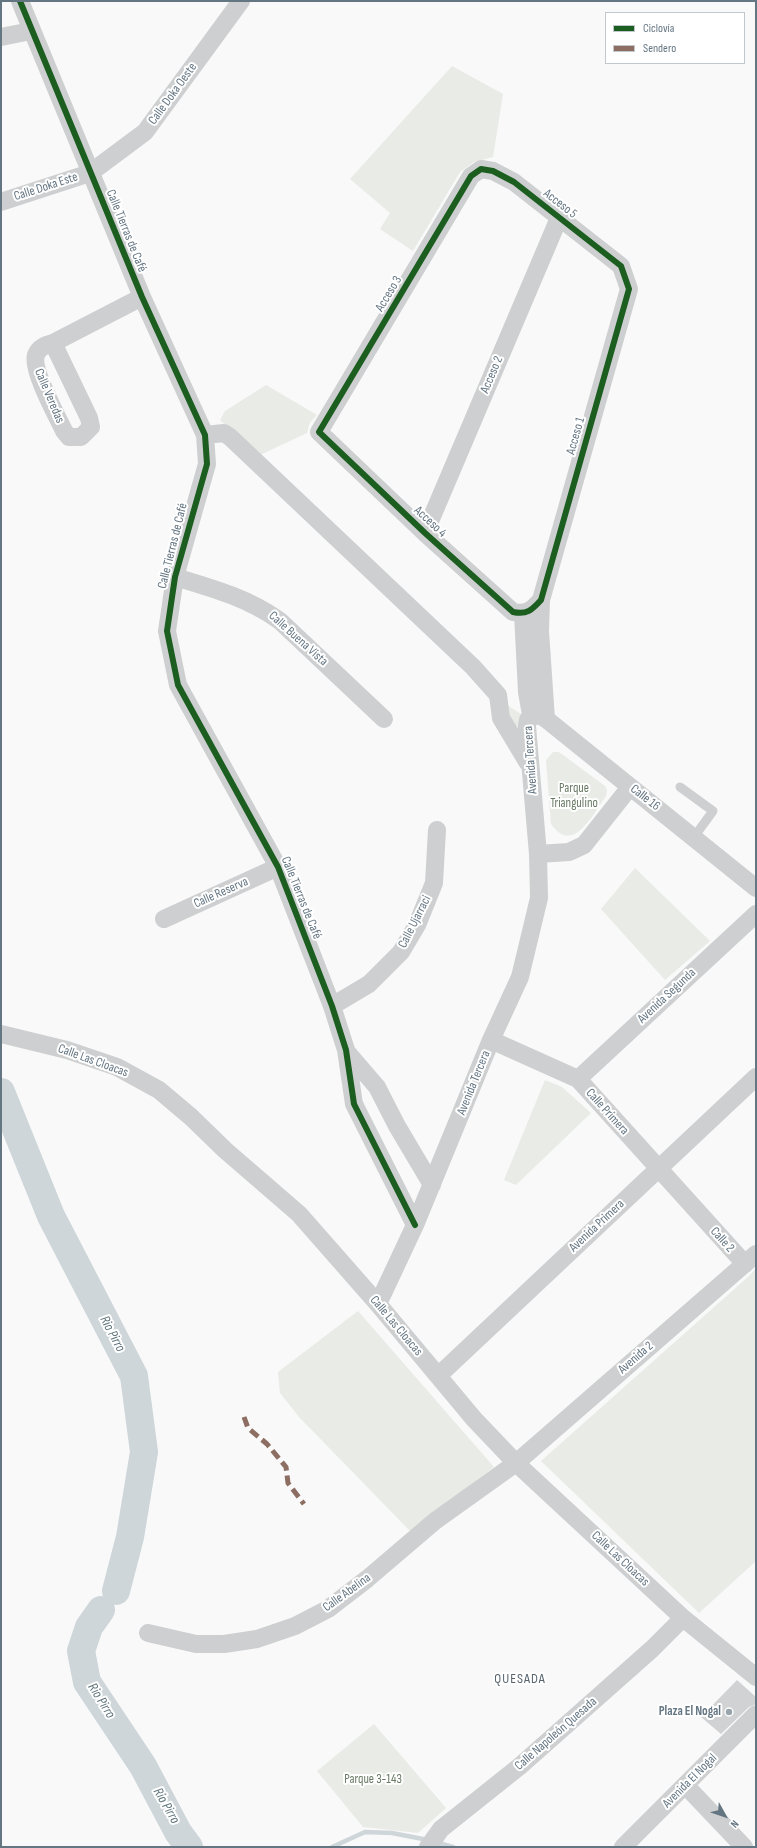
<!DOCTYPE html>
<html>
<head>
<meta charset="utf-8">
<style>
  body { margin:0 }
  #map { position:relative; width:757px; height:1848px; overflow:hidden; background:#f9f9f9; font-family:"Sofia Sans Condensed",sans-serif }
  canvas { display:block }
  .frame { position:absolute; inset:0; border:2px solid #657683; pointer-events:none }
  .legend { position:absolute; left:605px; top:12px; width:140px; height:52px; box-sizing:border-box; background:#fff; border:1px solid #c1c8cd; margin:0; padding:5px 7px; list-style:none; font-size:12px; color:#657683 }
  .legend li { display:flex; align-items:center; gap:8px; height:20px }
  .legend b { width:20px; border:1px solid #c1c8cd }
  .north { position:absolute; left:705px; top:1796px; width:40px; height:40px; -webkit-text-stroke:3px #fff; paint-order:stroke; rotate:130deg; font-size:11px; font-weight:700; line-height:16px; text-align:center; color:#657683 }
  .north::after { content:''; display:block; margin:auto; width:14px; height:18px; background:#657683; clip-path:polygon(50% 0,100% 100%,50% 72%,0 100%) }
</style>
</head>
<body>
<div id="map">
<canvas width="757" height="1848"></canvas>
<div class="frame"></div>
<ul class="legend">
<li><b style="height:5px;background:#1b5e20"></b>Ciclovía</li>
<li><b style="height:5px;background:#8d6e63"></b>Sendero</li>
</ul>
<div class="north">N</div>
</div>
<script>
const c = document.querySelector('canvas').getContext('2d');
c.lineJoin = 'round';
function fillPath(path, color) { c.fillStyle = color; c.fill(path, 'evenodd'); }
function strokePath(path, color, width, dash) { c.strokeStyle = color; c.lineWidth = width; c.lineCap = dash ? 'butt' : 'round'; c.setLineDash(dash || []); c.stroke(path); }
function drawText(font, color, halo, rows, align = 'center') {
  c.font = font + ' "Sofia Sans Condensed",sans-serif'; c.lineWidth = 4; c.setLineDash([]); c.textBaseline = 'middle'; c.strokeStyle = halo; c.fillStyle = color; for (const [text, x, y, turn = 0] of rows) {
    c.save(); c.translate(x, y); c.rotate((+turn || 0) * Math.PI / 180); c.textAlign = isNaN(turn) ? turn : align; if (halo) c.strokeText(text, 0, 0); c.fillText(text, 0, 0); c.restore();
  }
}
fillPath(new Path2D(`
  M452 66 503 94 493 157 474 162 460 172 413 251 380 229 390 213 350 179Z
  M266 385 317 415 310 422 307 433 258 456 220 420 225 411Z
  M504 703 521 714 519 734Z
  M553 752H559L605 786 607 790 606 796C593 814 573 856 551 824L546 760Z
  M635 868 710 941 665 980 601 909Z
  M545 1080 562 1087 591 1113 516 1185 504 1180Z
  M756 1268V1561L699 1613 541 1461 749 1276Z
  M358 1311 494 1467 410 1531 299 1417 280 1393 278 1372Z
  M374 1724 446 1808 418 1833 363 1827 317 1771Z`), '#e8ebe6');
strokePath(new Path2D(`
  M435 1842 453 1847
  M332 1847 365 1832 392 1833 428 1840`), '#ced6d9', 4.5);
strokePath(new Path2D(`
  M1 1092 51 1216 134 1376 144 1452 130 1537 116 1591
  M101 1610 89 1627 81 1651 87 1682 143 1766 178 1832 189 1847`), '#ced6d9', 28);
fillPath(new Path2D(`
  M737 1680 756 1697V1704L749 1707 721 1734 701 1717Z`), '#d0d2d3');
strokePath(new Path2D(`
  M680 787 713 811 694 837`), '#cecfd0', 9);
strokePath(new Path2D(`
  M20 1 142 297 205 435 207 464 175 577 167 631 178 685 278 867 332 1006 346 1050 354 1104 415 1225
  M1 37 31 31
  M481 169 493 171 514 182 621 266 629 289 541 600C532 610 527 615 513 612L425 533 319 432 471 176Z
  M1 202 90 173 145 132 241 1
  M53 343 89 418 91 427 81 437H69L64 431C57 416 31 369 36 355 39 347 46 345 53 343L142 297
  M205 435 224 433 230 437 473 667 498 695 501 718 528 763
  M425 533 559 218
  M175 577C212 588 248 598 280 621L384 719
  M541 600 540 631 546 719
  M523 614 527 692 531 715
  M531 715 541 716 546 719 756 888
  M538 854 569 852 584 845 630 787
  M164 919 278 867
  M332 1006 369 984 401 952 417 925 434 883 437 830
  M1 1034 67 1050 117 1067 159 1090 191 1117 225 1150 299 1214 378 1304 474 1419 516 1463 683 1618 756 1677
  M491 1040 578 1079 745 1264
  M346 1051 377 1087 397 1126 432 1185
  M578 1079 756 914
  M378 1304 415 1225 491 1040 520 977 539 898 538 854 527 726 528 720 531 715
  M438 1376 756 1077
  M148 1633 196 1644H224L257 1639 295 1626 328 1609 367 1579 435 1521 516 1463 756 1254
  M686 1786 744 1847
  M428 1847 441 1829 520 1766 652 1649 683 1618
  M623 1847 756 1714`), '#cecfd0', 18);
strokePath(new Path2D(`
  M244 1417 248 1428 267 1444 286 1467 288 1483 304 1504`), '#8d6e63', 5, [10, 5]);
strokePath(new Path2D(`
  M20 1 142 297 205 435 207 464 175 577 167 631 178 685 278 867 332 1006 346 1050 354 1104 415 1225
  M481 169 493 171 514 182 621 266 629 289 541 600C532 610 527 615 513 612L425 533 319 432 471 176Z`), '#1b5e20', 6);
for (const [x, y, r, color] of [
  [729,1712,4,"#99a4ac"]
]) { const dot = new Path2D(); dot.arc(x, y, r, 0, 2 * Math.PI); c.fillStyle = color; c.fill(dot); strokePath(dot, '#fff', 1.5); }
drawText('13px', '#657683', '#fff', [
  ["Calle Doka Oeste",173,94,-54],
  ["Calle Doka Este",46,187,-18],
  ["Acceso 5",560,204,38],
  ["Calle Tierras de Café",126,231,68],
  ["Acceso 3",389,294,-59],
  ["Acceso 2",492,375,-67],
  ["Calle Veredas",49,396,67],
  ["Acceso 1",576,436,-74],
  ["Acceso 4",430,522,43],
  ["Calle Tierras de Café",173,546,-76],
  ["Calle Buena Vista",298,639,42],
  ["Avenida Tercera",531,760,-94],
  ["Calle 16",645,798,38],
  ["Calle Reserva",221,893,-24],
  ["Calle Tierras de Café",301,898,68],
  ["Calle Ujarraci",415,922,-63],
  ["Avenida Segunda",667,996,-43],
  ["Calle Las Cloacas",93,1061,20],
  ["Avenida Tercera",474,1083,-68],
  ["Calle Primera",607,1112,48],
  ["Avenida Primera",597,1226,-43],
  ["Calle 2",722,1240,48],
  ["Calle Las Cloacas",396,1326,50],
  ["Avenida 2",636,1358,-41],
  ["Calle Las Cloacas",620,1559,43],
  ["Calle Abelina",347,1593,-36],
  ["Calle Napoleón Quesada",556,1734,-41],
  ["Avenida El Nogal",690,1781,-45]
]);
drawText('13px', '#687a64', '#fff', [
  ["Parque",574,789],
  ["Triangulino",574,804],
  ["Parque 3-143",373,1780]
]);
drawText('bold 13px', '#657683', '#fff', [
  ["Plaza El Nogal",721,1712]
], 'right');
drawText('italic 14px', '#60757c', '#fff', [
  ["Rio Pirro",112,1334,62],
  ["Rio Pirro",101,1701,58],
  ["Río Pirro",166,1806,60]
]);
c.letterSpacing = '1px';
drawText('14px', '#57646e', '#fff', [
  ["QUESADA",520,1679]
]);
c.letterSpacing = '0px';
</script>
</body>
</html>
